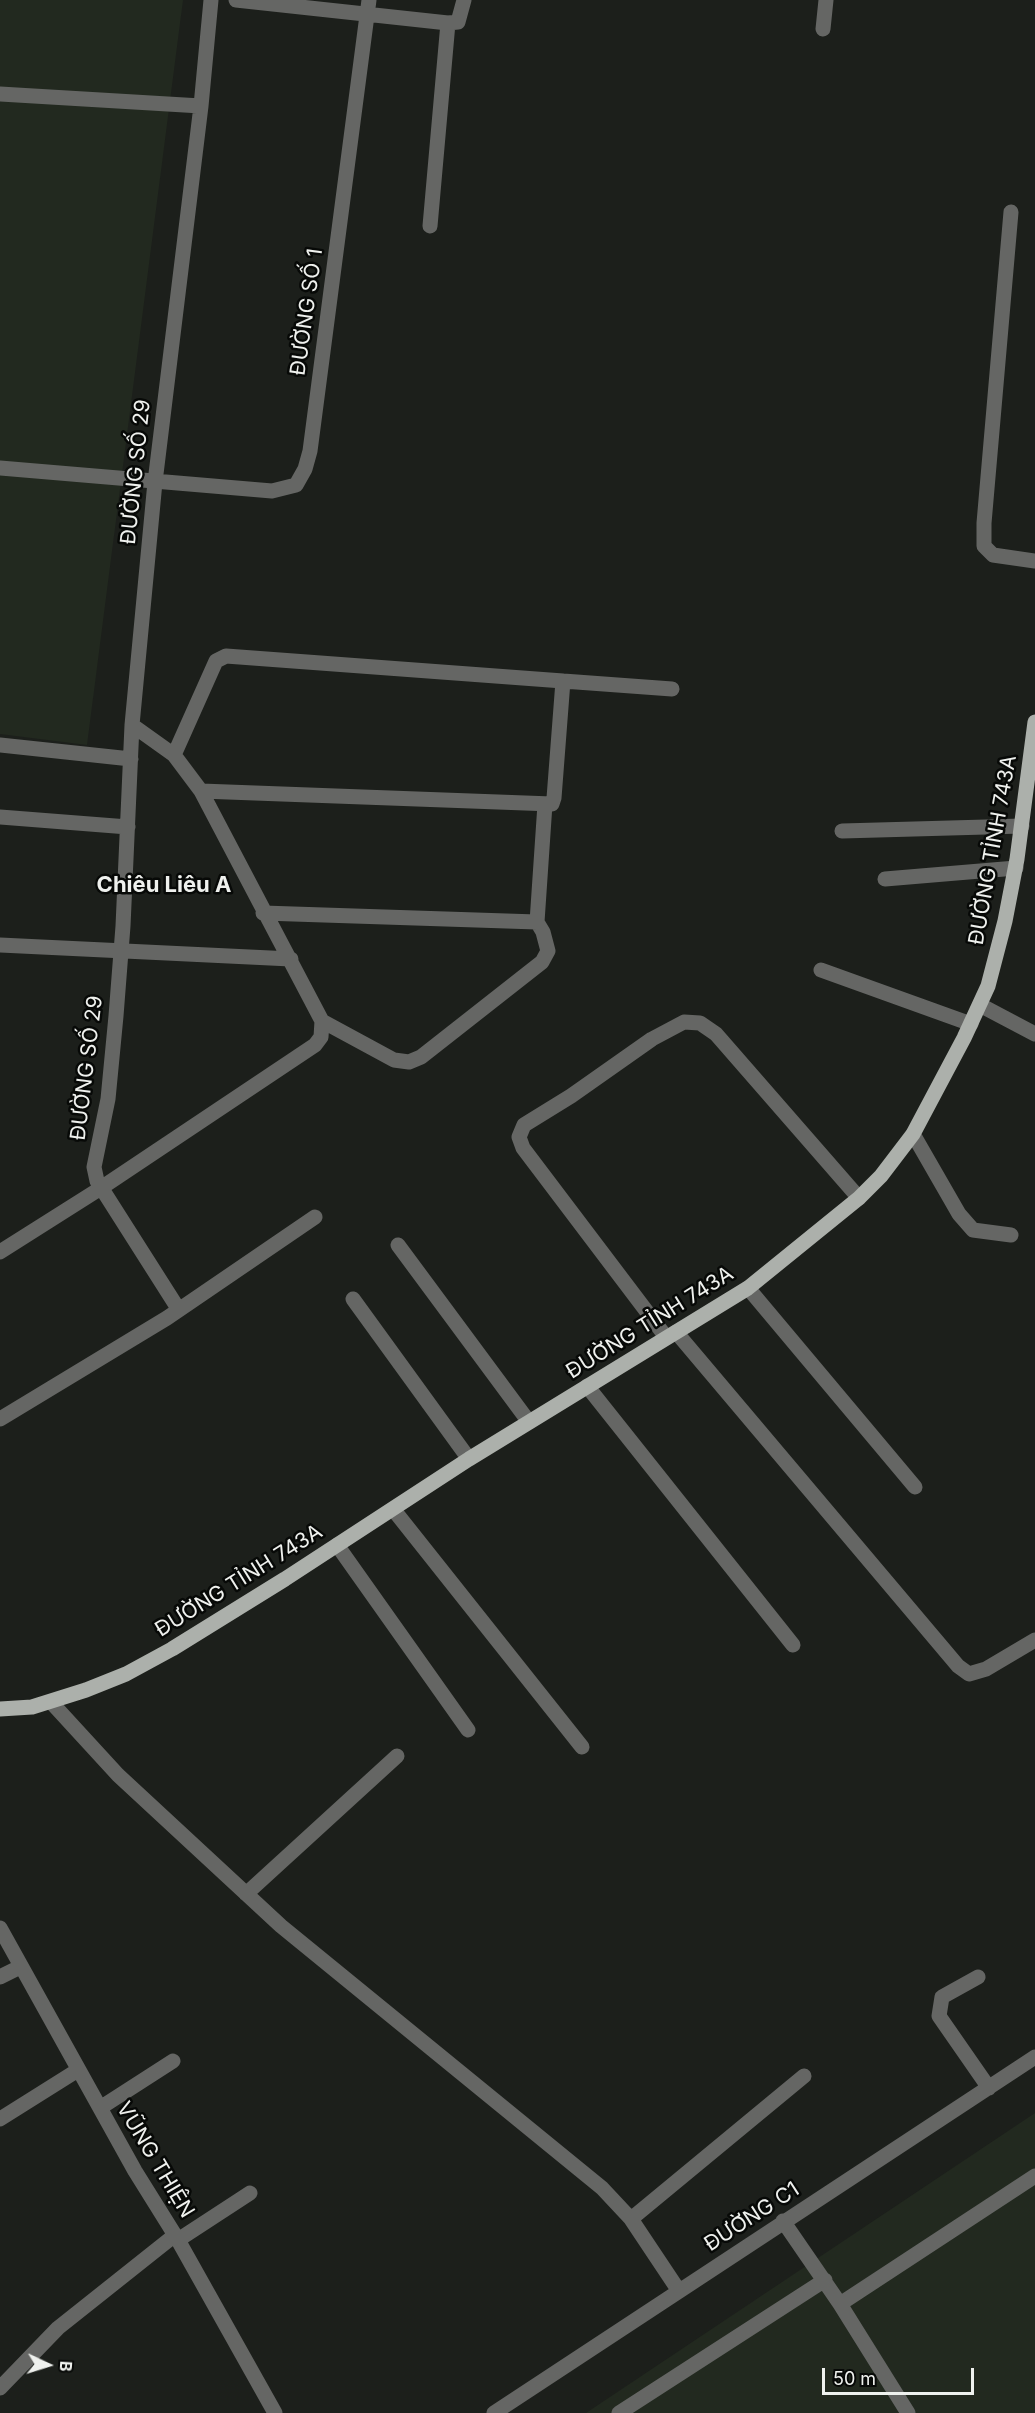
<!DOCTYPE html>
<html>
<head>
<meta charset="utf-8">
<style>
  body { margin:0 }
  #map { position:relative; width:1035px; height:2413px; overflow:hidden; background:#1c1f1b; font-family:Inter,sans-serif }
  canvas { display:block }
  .north { position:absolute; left:18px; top:2335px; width:60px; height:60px; -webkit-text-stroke:4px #070907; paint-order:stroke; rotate:94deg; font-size:16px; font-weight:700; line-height:24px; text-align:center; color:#eff1ee }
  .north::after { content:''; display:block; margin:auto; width:21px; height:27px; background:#eff1ee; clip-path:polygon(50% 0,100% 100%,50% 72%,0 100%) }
  .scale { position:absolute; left:822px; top:2368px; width:152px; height:27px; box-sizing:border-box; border:3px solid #eff1ee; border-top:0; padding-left:8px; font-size:18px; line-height:21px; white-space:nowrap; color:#eff1ee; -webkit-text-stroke:4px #070907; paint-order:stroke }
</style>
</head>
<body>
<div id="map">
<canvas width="1035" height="2413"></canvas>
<div class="north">B</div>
<div class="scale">50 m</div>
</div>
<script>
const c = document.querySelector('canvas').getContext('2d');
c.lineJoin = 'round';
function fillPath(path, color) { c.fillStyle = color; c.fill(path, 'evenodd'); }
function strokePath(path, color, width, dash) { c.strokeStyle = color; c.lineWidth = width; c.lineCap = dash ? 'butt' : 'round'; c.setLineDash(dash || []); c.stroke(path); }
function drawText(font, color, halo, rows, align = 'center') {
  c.font = font + ' Inter,sans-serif'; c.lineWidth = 5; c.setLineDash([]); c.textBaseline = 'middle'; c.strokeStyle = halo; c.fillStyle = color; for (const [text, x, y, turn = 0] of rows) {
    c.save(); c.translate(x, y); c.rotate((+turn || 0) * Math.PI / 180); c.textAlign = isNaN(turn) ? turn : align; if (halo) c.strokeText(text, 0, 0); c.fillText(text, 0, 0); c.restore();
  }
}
fillPath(new Path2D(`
  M0 0H183L87 745 0 734Z
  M1035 2113V2413H586Z`), '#22291f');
strokePath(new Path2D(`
  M236 0 448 23 458 22 464 0
  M823 29 826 0
  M0 94 201 106
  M1011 212 984 523V546L993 555 1035 561
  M430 226 448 23
  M0 468 272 491 296 485 305 469 310 451 369 0
  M563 681 672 689
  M132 725 174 755 201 791 322 1021 394 1060 409 1062 421 1057 542 962 548 951 543 932 537 922 263 913
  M0 745 131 759
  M174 755 216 661 226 656 563 681 554 798 552 804 201 791
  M0 817 128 827
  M842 831 1022 826
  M885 879 1016 868
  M537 922 545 804
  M0 945 291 959
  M821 970 971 1024
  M980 1005 1035 1034
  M913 1134 959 1214 973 1230 1011 1235
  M398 1245 529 1422
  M0 1252 101 1188 315 1045 321 1037 322 1021
  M748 1288 915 1487
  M353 1299 469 1459
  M179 1310 97 1181 94 1167 108 1099 116 1016 123 926 132 725 155 482 201 106 211 0
  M676 1332 958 1666 969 1674 986 1669 1035 1640
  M666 1337 523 1148 519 1137 524 1125 571 1096 652 1039 684 1022 700 1023 716 1034 859 1198
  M587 1386 793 1645
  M0 1419 167 1318 315 1217
  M393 1509 582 1747
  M337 1545 468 1730
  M51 1702 118 1775 281 1926 602 2188 631 2219 679 2291
  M246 1894 397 1756
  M0 1928 135 2171 178 2240 275 2413
  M0 1977 20 1967
  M978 1977 942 1997 939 2016 989 2088
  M100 2108 173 2061
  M0 2119 78 2070
  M631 2219 804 2076
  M783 2221 840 2304 1035 2176
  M178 2240 250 2193
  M840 2304 908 2413
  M0 2388 58 2328 175 2235
  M494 2413 1035 2057
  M619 2413 825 2280`), '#656664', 15);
strokePath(new Path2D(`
  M0 1709 32 1707 86 1690 126 1674 172 1649 285 1579 469 1459 748 1288 859 1198 881 1176 913 1134 964 1038 988 986 1005 921 1017 859 1035 722`), '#acb0ab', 15);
drawText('21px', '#eff1ee', '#070907', [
  ["ĐƯỜNG SỐ 1",307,312,-82],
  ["ĐƯỜNG SỐ 29",136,472,-84],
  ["ĐƯỜNG TỈNH 743A",993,850,-80],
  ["ĐƯỜNG SỐ 29",87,1068,-83],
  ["ĐƯỜNG TỈNH 743A",650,1323,-32],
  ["ĐƯỜNG TỈNH 743A",239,1581,-32],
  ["VŨNG THIỆN",155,2160,59],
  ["ĐƯỜNG C1",752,2217,-33]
]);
drawText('bold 22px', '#eff1ee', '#070907', [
  ["Chiêu Liêu A",164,885]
]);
</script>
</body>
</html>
